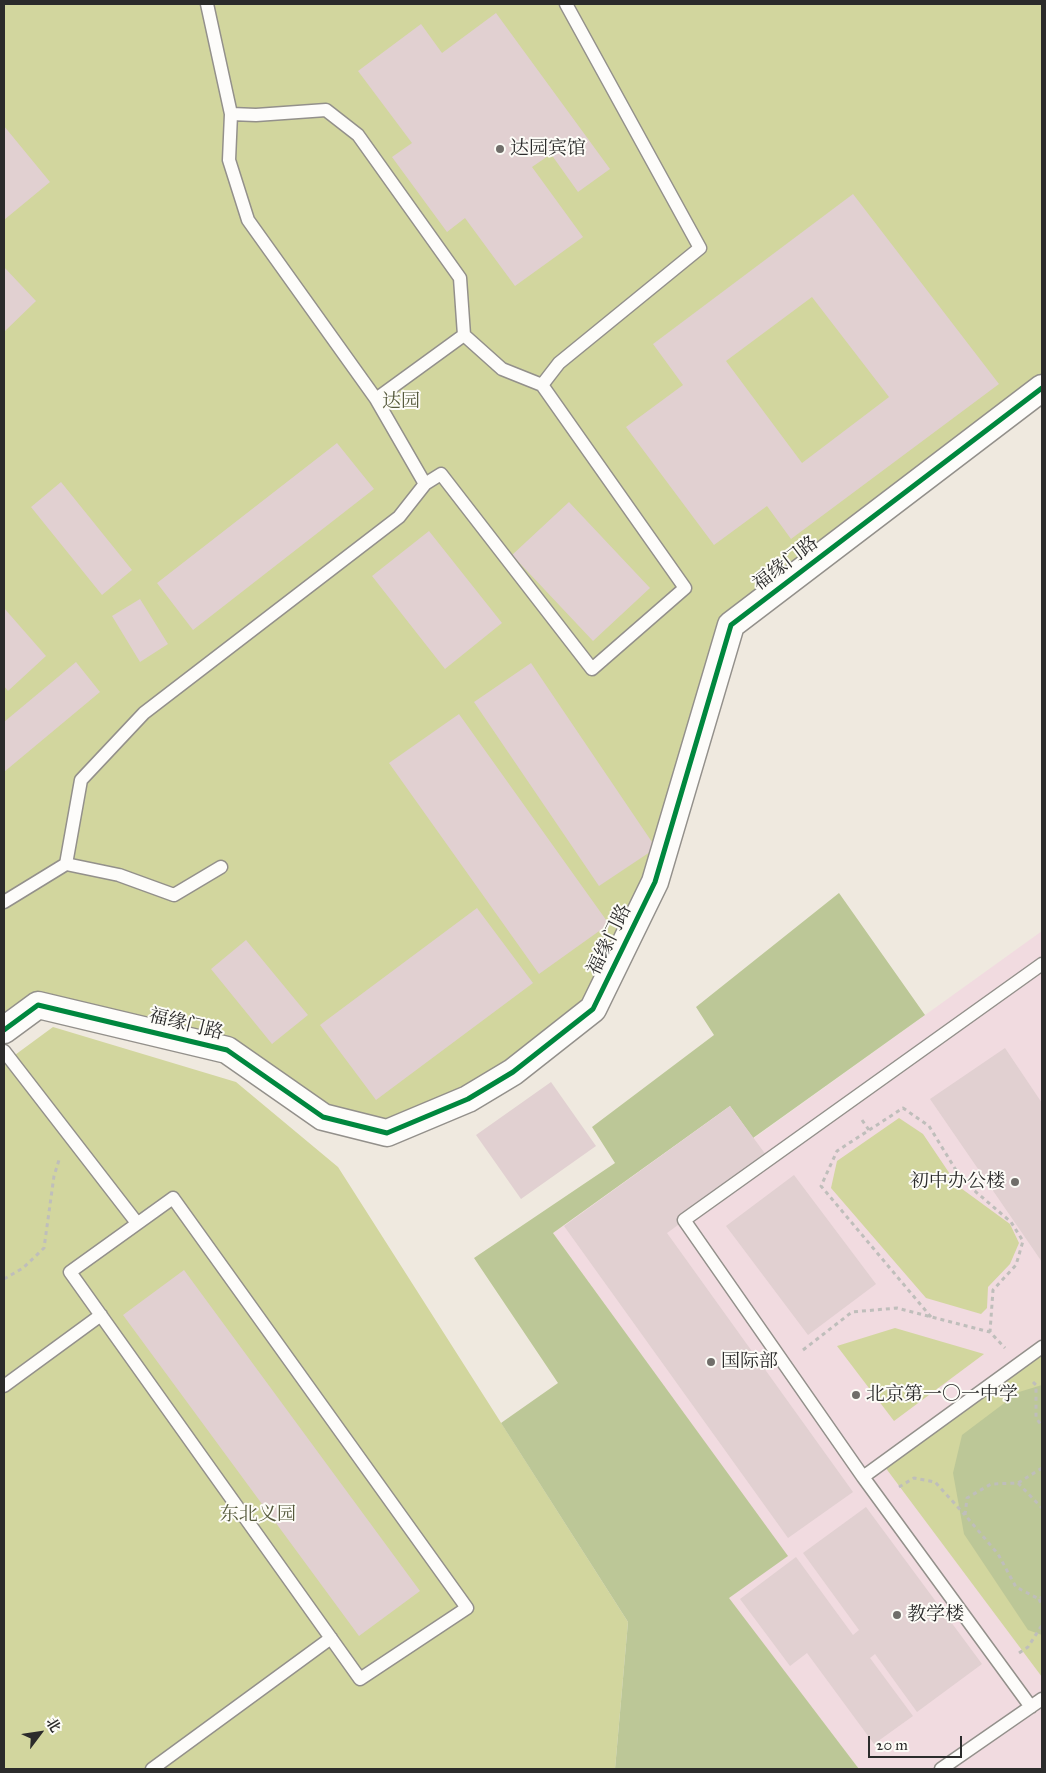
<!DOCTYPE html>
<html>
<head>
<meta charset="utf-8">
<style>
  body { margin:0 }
  #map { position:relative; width:1046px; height:1773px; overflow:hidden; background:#efe9df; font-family:"IM FELL Great Primer","Noto Serif SC",serif }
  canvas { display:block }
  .frame { position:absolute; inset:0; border:5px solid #2b2b2b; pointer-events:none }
  .north { position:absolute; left:15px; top:1708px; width:50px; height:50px; -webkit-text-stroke:4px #fdfcf7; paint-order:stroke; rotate:59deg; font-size:14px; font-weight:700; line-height:20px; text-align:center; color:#2b2b2b }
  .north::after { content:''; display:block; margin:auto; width:18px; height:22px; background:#2b2b2b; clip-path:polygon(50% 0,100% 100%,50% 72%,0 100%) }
  .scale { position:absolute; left:868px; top:1736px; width:94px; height:22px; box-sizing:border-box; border:2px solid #2b2b2b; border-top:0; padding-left:6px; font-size:15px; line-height:18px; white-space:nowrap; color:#2b2b2b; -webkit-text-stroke:4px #fdfcf7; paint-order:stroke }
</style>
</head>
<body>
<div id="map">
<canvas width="1046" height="1773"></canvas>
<div class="frame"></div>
<div class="north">北</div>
<div class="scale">20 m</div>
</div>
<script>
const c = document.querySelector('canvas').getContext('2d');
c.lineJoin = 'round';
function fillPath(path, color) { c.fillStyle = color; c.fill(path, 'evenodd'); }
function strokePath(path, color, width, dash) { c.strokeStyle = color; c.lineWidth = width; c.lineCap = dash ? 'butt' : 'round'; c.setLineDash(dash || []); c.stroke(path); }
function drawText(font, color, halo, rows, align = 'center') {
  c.font = font + ' "IM FELL Great Primer","Noto Serif SC",serif'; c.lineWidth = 4; c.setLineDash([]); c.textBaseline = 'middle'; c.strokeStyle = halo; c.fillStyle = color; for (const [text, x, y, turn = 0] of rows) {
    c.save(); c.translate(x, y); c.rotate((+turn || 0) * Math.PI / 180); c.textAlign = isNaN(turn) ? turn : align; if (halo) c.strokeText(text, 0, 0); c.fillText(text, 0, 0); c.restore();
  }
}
fillPath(new Path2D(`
  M1042 931V1769H859L728 1598 787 1556 553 1233 730 1106 754 1138Z`), '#f1dbe0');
fillPath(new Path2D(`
  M4 4H1042V384L731 625 655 882 593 1009 387 1133 323 1117 227 1050 38 1005 4 1030Z
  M53 1027 236 1082 338 1167 628 1622 615 1769H4V1063Z
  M899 1118 923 1134 958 1186 1010 1224 1019 1243 1010 1264 988 1287 987 1308 981 1314 926 1298 831 1188 837 1161Z
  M895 1328 984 1354 894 1421 837 1346Z
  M1042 1347V1677L882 1463Z`), '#d2d69e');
fillPath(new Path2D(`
  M839 893 925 1015 753 1138 730 1106 553 1233 788 1556 729 1598 859 1769H615L628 1622 501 1423 558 1383 474 1258 615 1163 592 1127 714 1035 696 1007Z
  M1042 1385V1635L1028 1630 964 1534 953 1473 962 1435 1019 1392Z`), '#bcc797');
fillPath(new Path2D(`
  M496 13 610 169 578 192 551 154 532 167 583 237 515 286 465 218 447 232 392 157 412 143 358 71 421 24 442 53Z
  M4 126 50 182 4 220Z
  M853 194 999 384 791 539 767 506 714 545 626 427 683 385 653 344ZM812 297 889 397 802 463 726 361Z
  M4 267 36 301 4 332Z
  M337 443 374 489 193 630 157 583Z
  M61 482 132 570 102 595 31 507Z
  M569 502 650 588 593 641 512 555Z
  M429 531 502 623 445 669 372 576Z
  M140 599 168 644 140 662 112 616Z
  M4 608 46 656 8 691 4 686Z
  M76 662 100 692 4 772V722Z
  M531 663 656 848 599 886 474 702Z
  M459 714 609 924 539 974 389 763Z
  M477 908 533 983 376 1100 320 1025Z
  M246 940 308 1015 272 1044 211 969Z
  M1005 1048 1042 1103V1262L930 1099Z
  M551 1082 596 1146 521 1199 476 1135Z
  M730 1106 769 1159 667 1233 853 1492 788 1538 564 1226Z
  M794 1175 876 1284 808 1335 726 1226Z
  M184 1270 420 1591 359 1636 123 1315Z
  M866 1507 982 1664 917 1712 875 1654 870 1658 913 1716 874 1744 807 1653 790 1666 740 1599 796 1557 853 1635 859 1630 803 1553Z`), '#e1d0d1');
const service = new Path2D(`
  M231 114 256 115 326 110 358 135 460 278 464 335
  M542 385 559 363 700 248 566 4
  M376 399 464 335 502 369 542 385 685 588 592 669 441 474 425 484
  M66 864 81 780 144 713 399 517 425 484 376 399 248 220 229 160 231 114 207 4
  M4 902 66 864 119 875 174 895 221 867
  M4 1051 137 1223
  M173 1198 467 1608 360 1679 70 1272Z
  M4 1386 101 1315
  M863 1477 684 1220 1042 964
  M1031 1707 863 1477 1042 1347
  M152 1769 331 1638
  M941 1769 1042 1699`);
const minor = new Path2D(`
  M4 1030 38 1005 227 1050 323 1117 387 1133 468 1099 513 1072 593 1009 655 882 731 625 1042 388`);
strokePath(service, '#93908b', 15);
strokePath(minor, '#93908b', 29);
strokePath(new Path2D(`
  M862 1120 869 1130
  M4 1279 23 1268 44 1248 54 1176 59 1160
  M931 1317 821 1186 837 1151 903 1108 929 1126 962 1180 1011 1222 1023 1241 1016 1265 993 1290 990 1332
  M803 1350 852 1312 897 1308 990 1332 1005 1348
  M1033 1382 1036 1385V1418L1042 1426
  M1042 1468 1018 1483 991 1484 967 1498 965 1515 998 1554 1016 1587 1039 1599 1042 1597
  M1018 1483 1042 1508
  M899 1487 914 1478 935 1482 965 1515
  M1039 1599 1042 1606
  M1019 1653 1028 1647 1042 1625`), '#bfbebb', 3, [4, 4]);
strokePath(service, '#fdfcfa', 12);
strokePath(minor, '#fdfcfa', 26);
strokePath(new Path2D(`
  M4 1030 38 1005 227 1050 323 1117 387 1133 468 1099 513 1072 593 1009 655 882 731 625 1042 388`), '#00873e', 5);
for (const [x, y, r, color] of [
  [500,149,5,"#706e6a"],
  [1015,1182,5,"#706e6a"],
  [711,1362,5,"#706e6a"],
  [856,1395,5,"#706e6a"],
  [897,1615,5,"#706e6a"]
]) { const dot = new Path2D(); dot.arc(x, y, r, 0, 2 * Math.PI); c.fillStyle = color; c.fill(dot); strokePath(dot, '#fdfcf7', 2); }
drawText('19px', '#2b2b2b', '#fdfcf7', [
  ["达园宾馆",510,149],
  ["初中办公楼",1005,1182,"right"],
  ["国际部",721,1362],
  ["北京第一〇一中学",866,1395],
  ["教学楼",907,1615]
], 'left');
drawText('19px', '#565a3d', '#fdfcf7', [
  ["达园",401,402],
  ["东北义园",258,1515]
]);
drawText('19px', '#2b2b2b', '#fdfcf7', [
  ["福缘门路",786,564,-37],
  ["福缘门路",610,940,-64],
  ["福缘门路",186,1025,14]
]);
</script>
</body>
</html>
